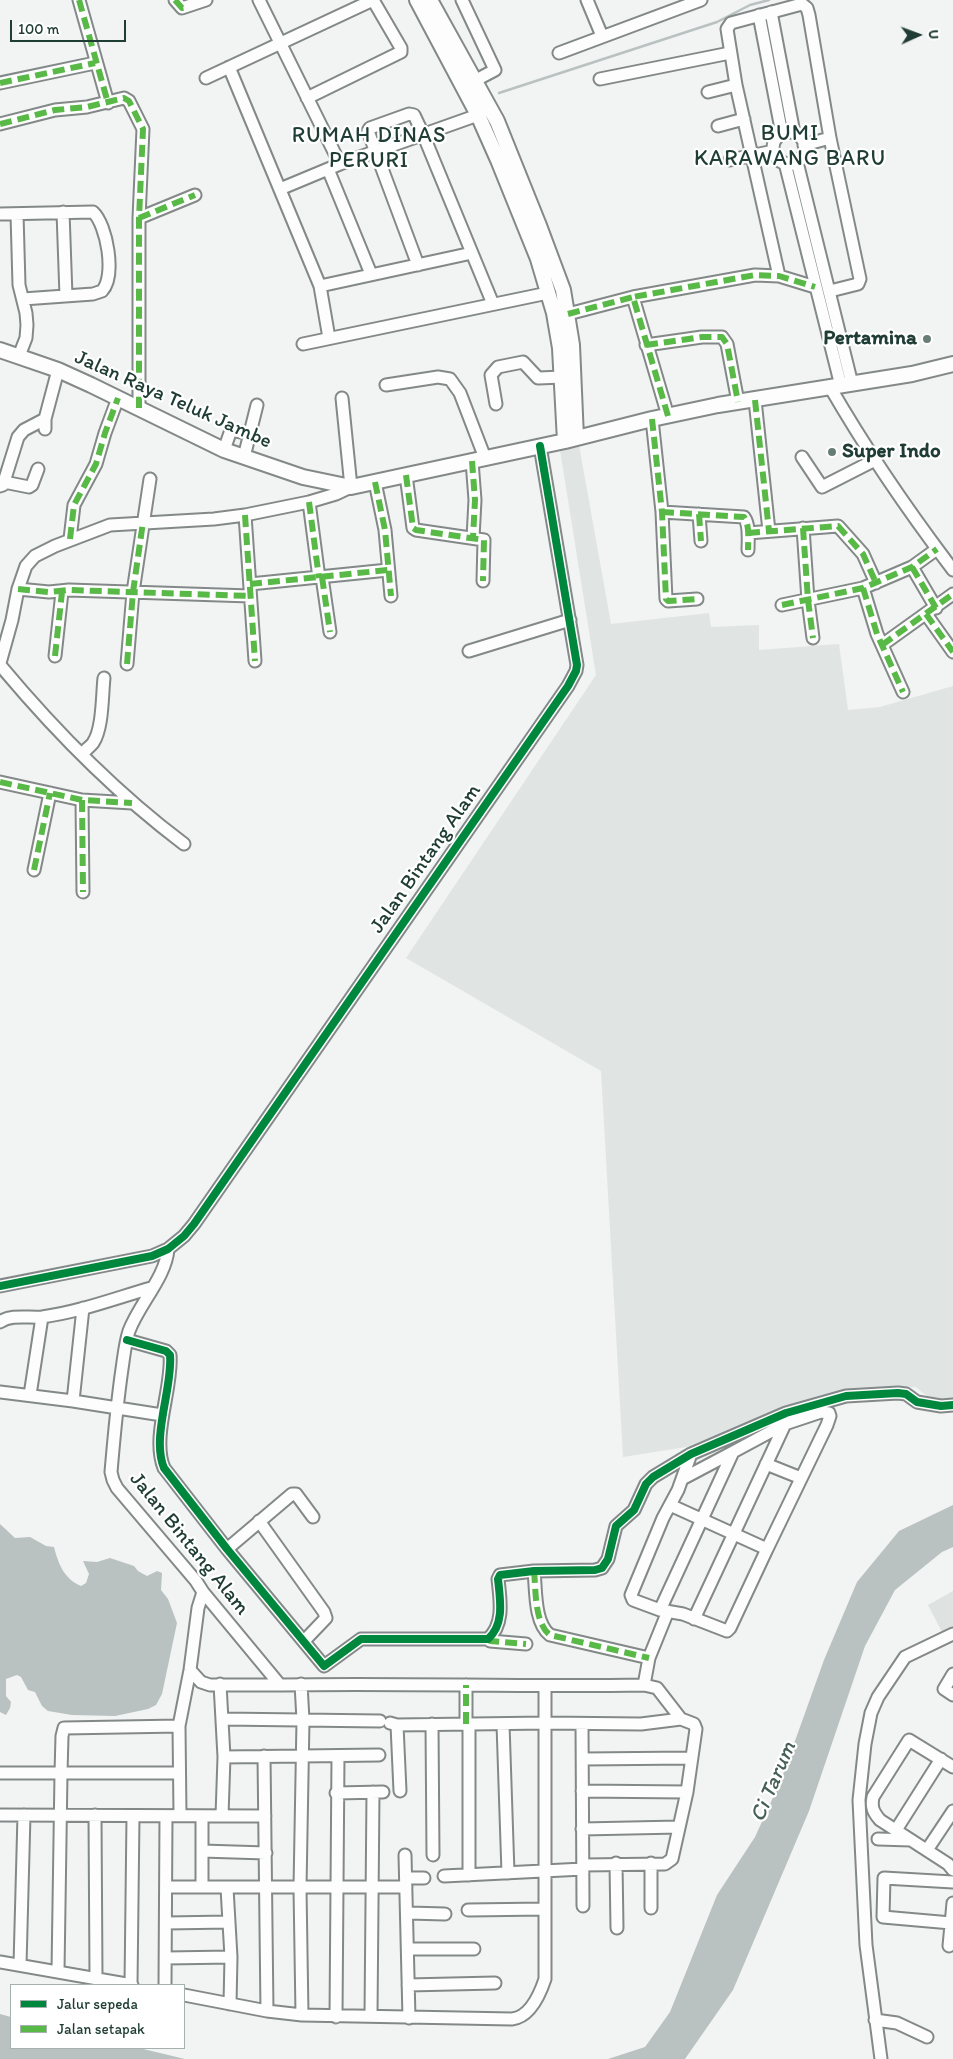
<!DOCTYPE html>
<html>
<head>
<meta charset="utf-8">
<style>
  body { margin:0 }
  #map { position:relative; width:953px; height:2059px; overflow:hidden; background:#f2f3f3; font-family:Itim,sans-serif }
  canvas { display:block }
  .legend { position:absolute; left:10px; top:1984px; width:175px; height:65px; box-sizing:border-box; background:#fff; border:1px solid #a5b1ae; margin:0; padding:6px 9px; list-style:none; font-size:15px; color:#1f3d34 }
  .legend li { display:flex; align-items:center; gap:10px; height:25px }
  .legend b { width:25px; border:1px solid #a5b1ae }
  .north { position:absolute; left:893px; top:10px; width:50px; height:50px; -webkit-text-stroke:4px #fff; paint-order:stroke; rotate:88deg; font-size:14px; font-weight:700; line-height:20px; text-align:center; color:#1f3d34 }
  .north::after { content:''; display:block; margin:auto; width:18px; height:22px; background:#1f3d34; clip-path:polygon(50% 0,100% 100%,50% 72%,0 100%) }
  .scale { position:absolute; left:10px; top:20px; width:116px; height:22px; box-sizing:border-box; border:2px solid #1f3d34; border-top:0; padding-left:6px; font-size:15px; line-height:18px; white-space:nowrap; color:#1f3d34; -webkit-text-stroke:4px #fff; paint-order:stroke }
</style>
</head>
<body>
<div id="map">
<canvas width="953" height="2059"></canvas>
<ul class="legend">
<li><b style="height:6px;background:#00873e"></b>Jalur sepeda</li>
<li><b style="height:6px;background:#58b947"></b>Jalan setapak</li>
</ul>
<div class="north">U</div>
<div class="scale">100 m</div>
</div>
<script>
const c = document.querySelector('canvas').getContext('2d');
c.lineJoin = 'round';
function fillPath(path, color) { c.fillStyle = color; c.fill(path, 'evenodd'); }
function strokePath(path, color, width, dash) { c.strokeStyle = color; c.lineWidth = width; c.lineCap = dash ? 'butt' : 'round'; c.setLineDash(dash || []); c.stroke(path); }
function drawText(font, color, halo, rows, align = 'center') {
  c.font = font + ' Itim,sans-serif'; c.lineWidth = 4.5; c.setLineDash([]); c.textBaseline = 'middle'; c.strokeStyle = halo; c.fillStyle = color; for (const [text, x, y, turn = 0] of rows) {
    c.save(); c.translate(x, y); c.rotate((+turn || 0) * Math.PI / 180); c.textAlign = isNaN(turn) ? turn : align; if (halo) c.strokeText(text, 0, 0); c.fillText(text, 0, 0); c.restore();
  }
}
fillPath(new Path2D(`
  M579 445 611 624 709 613 711 627 759 625V650L839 644 848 710 880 707 953 686V1401L934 1402 916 1387 841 1390 686 1447 623 1457 601 1071 406 958 596 675 560 450Z`), '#e0e4e3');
fillPath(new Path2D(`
  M953 1591V1632L944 1636 928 1605Z`), '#dee2e1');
fillPath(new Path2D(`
  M953 1505V1547L942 1552 895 1590 865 1646 809 1811 733 1990 685 2059H608L645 2047 670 2012 717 1895 755 1837 781 1780 824 1660 857 1582 899 1531Z
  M0 1524 15 1538 30 1537 46 1546 54 1547C58 1563 64 1579 81 1586L86 1583 89 1574 83 1561 97 1562 110 1558 134 1566 138 1571 147 1576 157 1571 162 1573 161 1590 168 1599 177 1623 162 1694 156 1705 148 1709 115 1716 72 1715 48 1711 42 1706 35 1692 28 1690 21 1677 17 1675 6 1679V1696L11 1702 10 1708 6 1715 0 1712Z
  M0 2014 11 2017V2048H139L185 2059H0Z`), '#b9c2c0');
strokePath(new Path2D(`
  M499 93 717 22 750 5 769 0`), '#b9c2c0', 2.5);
const minor = new Path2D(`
  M79 0 108 103
  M175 0 182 8 206 0
  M259 0 340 164
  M462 0 495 70 476 80
  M587 0 602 36
  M771 12 794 133
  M759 15 782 134
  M559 53 701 0
  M229 67 320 286 329 338
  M206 78 373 0
  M600 79 730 53
  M0 83 95 63
  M708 92 736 85
  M307 98 401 52V48L373 0
  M0 124 55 110 87 107 124 98 129 101 143 129 139 218V408
  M718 126 744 119
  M773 148a16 16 0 1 1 32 0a16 16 0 1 1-32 0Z
  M804 145 830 138
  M730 160 774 151
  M797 162 852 384
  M785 163 841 386
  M328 169 371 274
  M280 189 340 164 478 115
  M63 212 66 296
  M0 214 93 212C107 225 116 276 102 291L93 294 23 299
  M17 214 19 285 26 313 27 325 26 338 19 356
  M139 218 195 195
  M418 265 368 131 370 128 409 114 414 115 423 134 493 304
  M779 276 736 85 727 29 731 23 802 4 807 8 809 15 830 138 860 279 858 284 830 291
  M320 286 472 253
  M568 314 633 297
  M303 344 543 294
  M646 345 702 337H722L727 344 738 402
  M386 385 438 377 450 379 460 393 485 458
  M830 387C867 451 909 512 953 570
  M755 400 769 531
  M496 404 491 375 498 367 523 362 538 378 563 377
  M668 416 633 297 755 275 779 276 815 287
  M652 419 662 512 666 599 668 601 697 599
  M45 429V419L58 370
  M224 450 231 430 250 434
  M244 457 257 405
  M802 457 822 487 875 460
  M472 461 475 500 473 538
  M406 475 413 528 416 530 484 540 483 581
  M4 482 29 487 32 485 38 469
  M375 482 385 530 391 596
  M0 486 3 485 18 437 24 430 45 419
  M309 502 319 578
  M662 512 744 517C750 525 748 540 748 550
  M699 514 701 541
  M245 515 255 661
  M803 528 808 600 813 638
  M748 533 838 526 863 554 876 583
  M70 539 74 505 96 464 105 433 118 398
  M912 567 936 608
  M322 577 330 632
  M250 584 388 570
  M863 588 877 634 903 692
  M18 589 49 592 69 590 250 596
  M782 605 863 588 912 567 937 549
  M926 614 953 652
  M882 645 953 594
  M469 651 570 620
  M55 656 62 592
  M0 663 12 620 18 589 26 566 35 556 55 546 110 525 214 519 245 515 309 502 336 494 351 487 342 398
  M127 664 133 592 150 479
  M0 665C55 731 115 792 184 844
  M82 754C85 750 90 747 93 743 103 728 102 696 104 678
  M0 782 82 800 132 803
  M82 800 83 892
  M34 870 50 793
  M168 1249C166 1277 139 1304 129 1331 125 1343 124 1356 122 1369 117 1403 114 1437 111 1472L113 1480 117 1488 196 1581 203 1592 280 1685C401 1683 523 1687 644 1685L657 1688 681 1719 694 1724 696 1729 687 1792 672 1859 665 1864 583 1865
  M0 1286 152 1256 168 1249 184 1236 194 1224 568 686 576 671 577 665 540 446
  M0 1322C11 1314 28 1318 42 1317 79 1312 116 1298 151 1288
  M127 1340 166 1351 170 1355C173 1387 151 1437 164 1468L227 1549 324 1666 361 1639H488C505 1624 500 1599 498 1579L500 1575 534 1571 595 1570 602 1568 608 1559 616 1526 634 1510 646 1484 653 1477 691 1454 786 1413 846 1396 898 1393 906 1394 917 1402 941 1406 953 1405
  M0 1392 73 1401 83 1308
  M30 1395 42 1317
  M73 1401 162 1415
  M766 1464 801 1478
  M682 1479 733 1452
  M670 1505 767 1549 730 1628 727 1631 683 1614 660 1610 633 1600 631 1595 663 1518 678 1490 691 1454
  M259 1521 324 1612 326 1618 304 1641
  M227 1549 292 1494H296L313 1517
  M534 1571C536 1589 534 1623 550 1635L649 1658
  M660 1610 733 1452 785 1424 821 1412 829 1413 830 1416 827 1425 767 1549
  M694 1619 785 1424
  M488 1639 490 1641 526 1644
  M190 1670 201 1682 210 1685H280
  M953 1674 944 1689 953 1695
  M220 1684 224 1757 222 1816
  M301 1684 303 1720 300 1888 302 2015
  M644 1685 649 1658 668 1611
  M223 1719 380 1721
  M390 1723 397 1725 546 1723 641 1724 681 1719
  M432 1724 433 1855
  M466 1724V1685
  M469 1724V1875
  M503 1724 508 1873
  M582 1724 583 1906
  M397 1725 400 1791
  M264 1756 267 2011
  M224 1757 379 1755
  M583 1759 691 1758
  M953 1767 909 1740 873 1797C871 1807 873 1812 880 1820L948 1864 953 1870
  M0 1773H179
  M582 1791 687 1792
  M336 1793 383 1792
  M0 1815 265 1816
  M95 1815 96 1977
  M180 1815 179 1726 190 1670 198 1608 203 1592
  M202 1816V1851L266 1853
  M582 1829 679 1827
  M896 1830 941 1759
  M878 1839 911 1840
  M927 1850 953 1811
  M405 1855 409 2018
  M616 1863 617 1928
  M444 1876 583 1869
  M406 1878H424
  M167 1887H406
  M202 1887V1851
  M227 1888 231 1957 230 2004
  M651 1908V1863
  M468 1910 545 1909
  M408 1913 445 1914
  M166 1923 229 1922
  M951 1923 883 1917 884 1878 953 1882
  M949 1946 953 1903
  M409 1949H474
  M166 1958 231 1957
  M0 1962 132 1985
  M20 1965 24 1815
  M58 1971 61 1773 62 1736 64 1728 179 1726
  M131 1985 133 1816
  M165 1985 166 1816
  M408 1985 495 1983
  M184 1995 267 2011 302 2015 512 2019C530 2017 540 1994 545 1979V1687
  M371 2016 373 1792
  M336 2017 338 1756
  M875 2020 897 2023 927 2037
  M881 2059 866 1945 859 1800 865 1744 871 1713 878 1697 905 1657 953 1634`);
const major = new Path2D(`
  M417 0 478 115 498 160 538 259 554 313 560 348 565 441
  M430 0 497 121 538 223 563 290 572 345 576 438
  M0 350 58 370 91 385 224 450 303 477 351 487 565 441 652 419 718 405 912 374 953 364`);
strokePath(minor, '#838988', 15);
strokePath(major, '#838988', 18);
strokePath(minor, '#fdfdfd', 11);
strokePath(major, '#fdfdfd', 14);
strokePath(new Path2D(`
  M79 0 108 103
  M175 0 182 8 188 7
  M0 83 95 63
  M0 124 55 110 87 107 124 98 129 101 143 129 139 218V408
  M139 218 195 195
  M568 314 633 297
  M646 345 702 337H722L727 344 738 402
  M755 400 769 531
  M668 416 633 297 755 275 779 276 815 287
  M652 419 662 512 666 599 668 601 697 599
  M472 461 475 500 473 538
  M406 475 413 528 416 530 484 540 483 581
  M375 482 385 530 391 596
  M309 502 319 578
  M662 512 744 517C750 525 748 540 748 550
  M699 514 701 541
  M245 515 255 661
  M803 528 808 600 813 638
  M748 533 838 526 863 554 876 583
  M70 539 74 505 96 464 105 433 118 398
  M912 567 936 608
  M322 577 330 632
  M250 584 388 570
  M863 588 877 634 903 692
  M18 589 49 592 69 590 250 596
  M782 605 863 588 912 567 937 549
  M926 614 953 652
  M882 645 953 594
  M55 656 62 592
  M127 664 133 592 143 522
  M0 782 82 800 132 803
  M82 800 83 892
  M34 870 50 793
  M534 1571C536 1589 534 1623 550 1635L649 1658
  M488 1639 490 1641 526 1644
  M466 1724V1685`), '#58b947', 6, [12, 6]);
strokePath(new Path2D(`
  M0 1286 152 1256 168 1249 184 1236 194 1224 568 686 576 671 577 665 540 446
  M127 1340 166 1351 170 1355C173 1387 151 1437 164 1468L227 1549 324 1666 361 1639H488C505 1624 500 1599 498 1579L500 1575 534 1571 595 1570 602 1568 608 1559 616 1526 634 1510 646 1484 653 1477 691 1454 786 1413 846 1396 898 1393 906 1394 917 1402 941 1406 953 1405`), '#00873e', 8);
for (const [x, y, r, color] of [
  [927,339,5,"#697d77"],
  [832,452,5,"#697d77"]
]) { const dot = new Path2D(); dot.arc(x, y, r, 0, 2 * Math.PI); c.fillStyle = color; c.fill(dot); strokePath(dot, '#fff', 2); }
drawText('bold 21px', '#1f3d34', '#fff', [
  ["Pertamina",917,339],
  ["Super Indo",842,452,"left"]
], 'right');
drawText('21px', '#1f3d34', '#fff', [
  ["Jalan Raya Teluk Jambe",173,400,24],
  ["Jalan Bintang Alam",426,859,-55],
  ["Jalan Bintang Alam",189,1544,51]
]);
c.letterSpacing = '1px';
drawText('22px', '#1f3d34', '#fff', [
  ["BUMI",790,134],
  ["KARAWANG BARU",790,159],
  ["RUMAH DINAS",369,136],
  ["PERURI",369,161]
]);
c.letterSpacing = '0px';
drawText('italic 22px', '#465f57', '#fff', [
  ["Ci Tarum",774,1782,-67]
]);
</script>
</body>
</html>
